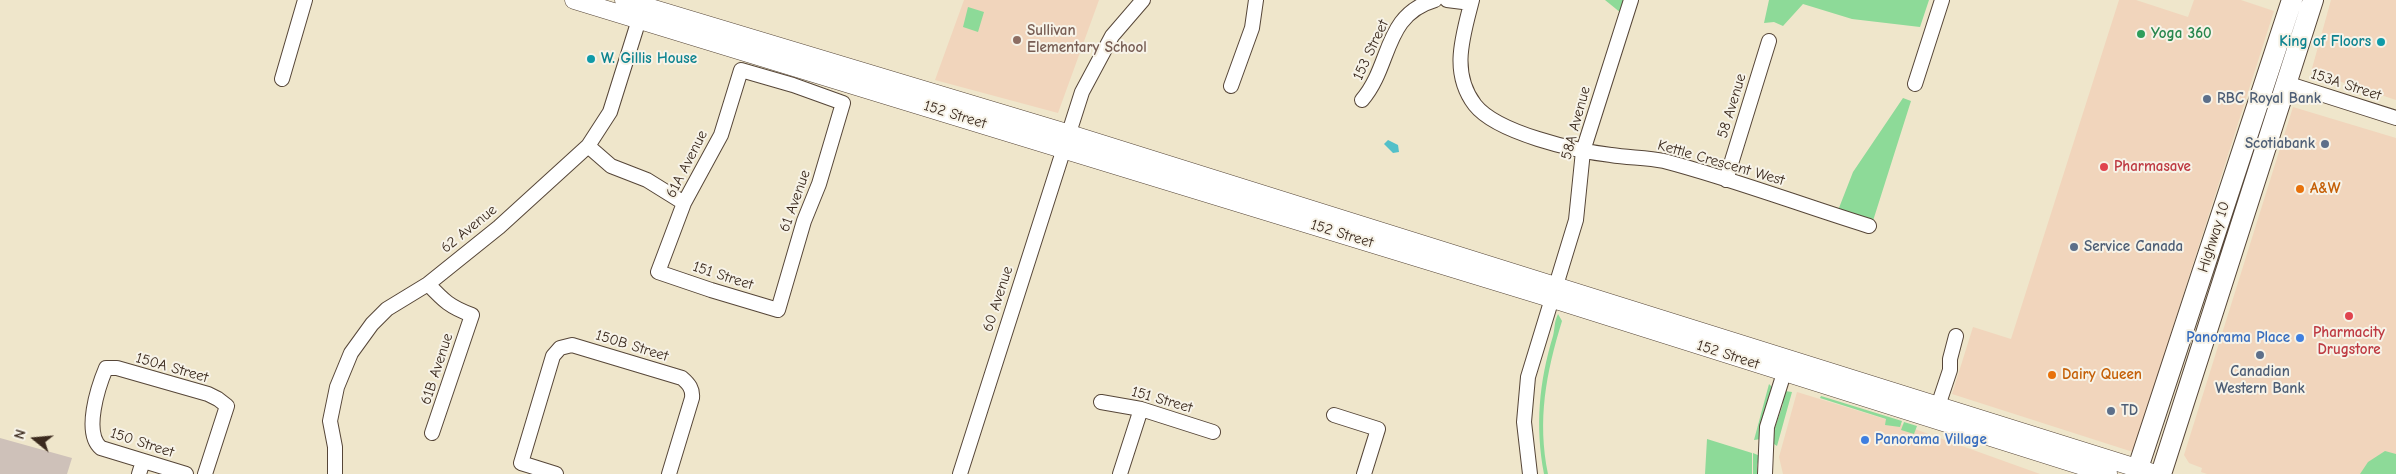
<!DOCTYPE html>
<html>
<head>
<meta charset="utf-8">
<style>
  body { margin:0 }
  #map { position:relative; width:2396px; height:474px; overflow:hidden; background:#efe6cb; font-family:"Comic Neue",sans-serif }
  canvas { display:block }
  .north { position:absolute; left:10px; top:414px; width:50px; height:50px; -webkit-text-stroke:4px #f7f3e8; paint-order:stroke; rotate:287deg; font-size:14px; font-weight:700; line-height:20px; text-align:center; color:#3b2a1e }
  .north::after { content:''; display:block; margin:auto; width:18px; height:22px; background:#3b2a1e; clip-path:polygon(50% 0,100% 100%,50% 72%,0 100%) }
</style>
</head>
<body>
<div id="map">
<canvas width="2396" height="474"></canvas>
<div class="north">N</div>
</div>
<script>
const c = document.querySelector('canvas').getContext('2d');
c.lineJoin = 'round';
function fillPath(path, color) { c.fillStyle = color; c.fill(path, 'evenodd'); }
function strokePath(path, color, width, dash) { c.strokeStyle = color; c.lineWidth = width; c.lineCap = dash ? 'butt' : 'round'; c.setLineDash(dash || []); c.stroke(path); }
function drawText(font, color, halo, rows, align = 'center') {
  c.font = font + ' "Comic Neue",sans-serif'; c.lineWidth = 4; c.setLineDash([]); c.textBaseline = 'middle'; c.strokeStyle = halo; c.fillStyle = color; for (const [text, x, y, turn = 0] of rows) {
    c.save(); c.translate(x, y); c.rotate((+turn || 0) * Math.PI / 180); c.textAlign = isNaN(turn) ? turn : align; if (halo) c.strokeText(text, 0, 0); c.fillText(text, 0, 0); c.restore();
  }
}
fillPath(new Path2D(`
  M964 0H1099L1058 113 935 80Z
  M2119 0H2136L2188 17 2194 0H2241L2274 11 2133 452 1952 394 1973 327 2011 339Z
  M2331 0H2396V100L2311 72Z
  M2293 107 2396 138V474H2207L2201 472 2202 468 2189 463 2184 455Z
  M1797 392 1898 423 2040 474H1783L1779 457Z`), '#f1d5bc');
fillPath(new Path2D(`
  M0 438 72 458 67 474H0Z`), '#cec1b9');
fillPath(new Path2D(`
  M1605 0H1625L1621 13Z
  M1769 0H1929L1920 27 1852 19 1803 4 1783 26 1774 22 1764 23Z
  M968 7 984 12 978 32 963 27Z
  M1903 98 1911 101 1872 224 1837 213 1853 172Z
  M1558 314 1562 321C1546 373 1537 420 1548 474H1544C1535 426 1539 382 1553 336 1555 328 1554 322 1558 314Z
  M1769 384 1772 387 1760 426 1761 439 1754 440Z
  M1785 391 1792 392 1777 446 1771 442V439L1783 404 1782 398Z
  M1821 396 1902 421 1900 427 1885 425 1886 419 1820 398Z
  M1904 422 1917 426 1914 434 1901 430Z
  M1707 439 1752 453V474H1705Z
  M2385 451 2396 454V474H2360L2368 462Z
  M1753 453 1760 456 1757 465V474H1753Z`), '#8dda98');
fillPath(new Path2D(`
  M1388 140 1398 145 1399 152 1393 153 1384 144Z`), '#53c0c9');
const minor = new Path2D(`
  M1447 0 1471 3
  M1472 0C1463 36 1450 72 1475 105 1497 133 1576 151 1611 155 1629 158 1647 157 1664 161 1733 179 1801 205 1869 226
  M741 70 793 85 843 103 819 184 804 221 778 310 711 290 658 272 684 203 721 135Z
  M282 79 305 0
  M2286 83 2396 118
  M1915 84 1942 0
  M1231 86 1252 28 1256 0
  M1362 100C1392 65 1383 15 1435 0
  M588 146 611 166 647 180 684 203
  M1726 180 1769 41
  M428 284C444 301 450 307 472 315L432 433
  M1101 402 1141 409 1213 432
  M1938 406 1950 370V359L1956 336
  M1334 415 1378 429 1364 474
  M139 474 143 461
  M186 474 101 448C83 433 98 387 106 368H117L208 394 218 399 227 406 205 474
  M335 474V447L330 421 337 387 351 353 372 324 387 309 428 284 499 227 588 146 610 112 642 10
  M556 474 521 463 553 356 560 348 572 345 682 378C689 384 693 389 692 398L669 474
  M960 474 1082 92 1112 36 1143 0
  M1120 474 1141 409
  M1530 474 1524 422 1528 377 1576 220 1583 151 1631 0
  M1765 474 1767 427 1784 373`);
const major = new Path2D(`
  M574 0 1540 295 2108 474
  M624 0 1067 133 2156 474`);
const highway = new Path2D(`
  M2136 474 2292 0
  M2161 474 2313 0`);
strokePath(minor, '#564638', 16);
strokePath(major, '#564638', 19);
strokePath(highway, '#564638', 22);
strokePath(minor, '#fff', 14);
strokePath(major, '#fff', 18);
strokePath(highway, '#fff', 20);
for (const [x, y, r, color] of [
  [2141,34,5,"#2e9e5b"],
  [1017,40,5,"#8d6e63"],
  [2381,42,5,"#0f9aa8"],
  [591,59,5,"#0f9aa8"],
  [2207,99,5,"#5c6f8a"],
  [2325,144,5,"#5c6f8a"],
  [2104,167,5,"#e0444e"],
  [2300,189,5,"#e8710a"],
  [2074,247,5,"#5c6f8a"],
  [2349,316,5,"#e0444e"],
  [2300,338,5,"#3f7fe0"],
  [2260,355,5,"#5c6f8a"],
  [2052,375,5,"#e8710a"],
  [2111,411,5,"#5c6f8a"],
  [1865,440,5,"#3f7fe0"]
]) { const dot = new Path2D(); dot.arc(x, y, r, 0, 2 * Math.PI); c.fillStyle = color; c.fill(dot); strokePath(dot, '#f7f3e8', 2); }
drawText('bold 15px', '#785e54', '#f7f3e8', [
  ["Sullivan",1027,31],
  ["Elementary School",1027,48]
], 'left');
drawText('bold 15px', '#27864d', '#f7f3e8', [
  ["Yoga 360",2151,34]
], 'left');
drawText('bold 15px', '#0d838f', '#f7f3e8', [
  ["King of Floors",2371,42],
  ["W. Gillis House",601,59,"left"]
], 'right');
drawText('15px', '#3b2a1e', '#f7f3e8', [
  ["153 Street",1371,50,-65],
  ["153A Street",2346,85,18],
  ["58 Avenue",1732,106,-73],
  ["152 Street",955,115,17],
  ["58A Avenue",1576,123,-75],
  ["Kettle Crescent West",1721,163,16],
  ["61A Avenue",687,164,-63],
  ["61 Avenue",795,201,-70],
  ["62 Avenue",469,229,-39],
  ["152 Street",1342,234,17],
  ["Highway 10",2214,237,-72],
  ["151 Street",723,276,18],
  ["60 Avenue",998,299,-72],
  ["150B Street",632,346,17],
  ["152 Street",1728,355,18],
  ["150A Street",172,368,16],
  ["61B Avenue",437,369,-72],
  ["151 Street",1162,400,16],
  ["150 Street",142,443,18]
]);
drawText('bold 15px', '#4e5e75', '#f7f3e8', [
  ["RBC Royal Bank",2217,99],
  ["Scotiabank",2315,144,"right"],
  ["Service Canada",2084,247],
  ["Canadian",2260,372,"center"],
  ["Western Bank",2260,389,"center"],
  ["TD",2121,411]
], 'left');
drawText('bold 15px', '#be3a42', '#f7f3e8', [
  ["Pharmasave",2114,167],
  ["Pharmacity",2349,333,"center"],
  ["Drugstore",2349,350,"center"]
], 'left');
drawText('bold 15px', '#c56008', '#f7f3e8', [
  ["A&W",2310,189],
  ["Dairy Queen",2062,375]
], 'left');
drawText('bold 15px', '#366cbe', '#f7f3e8', [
  ["Panorama Place",2290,338],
  ["Panorama Village",1875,440,"left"]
], 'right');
</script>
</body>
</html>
